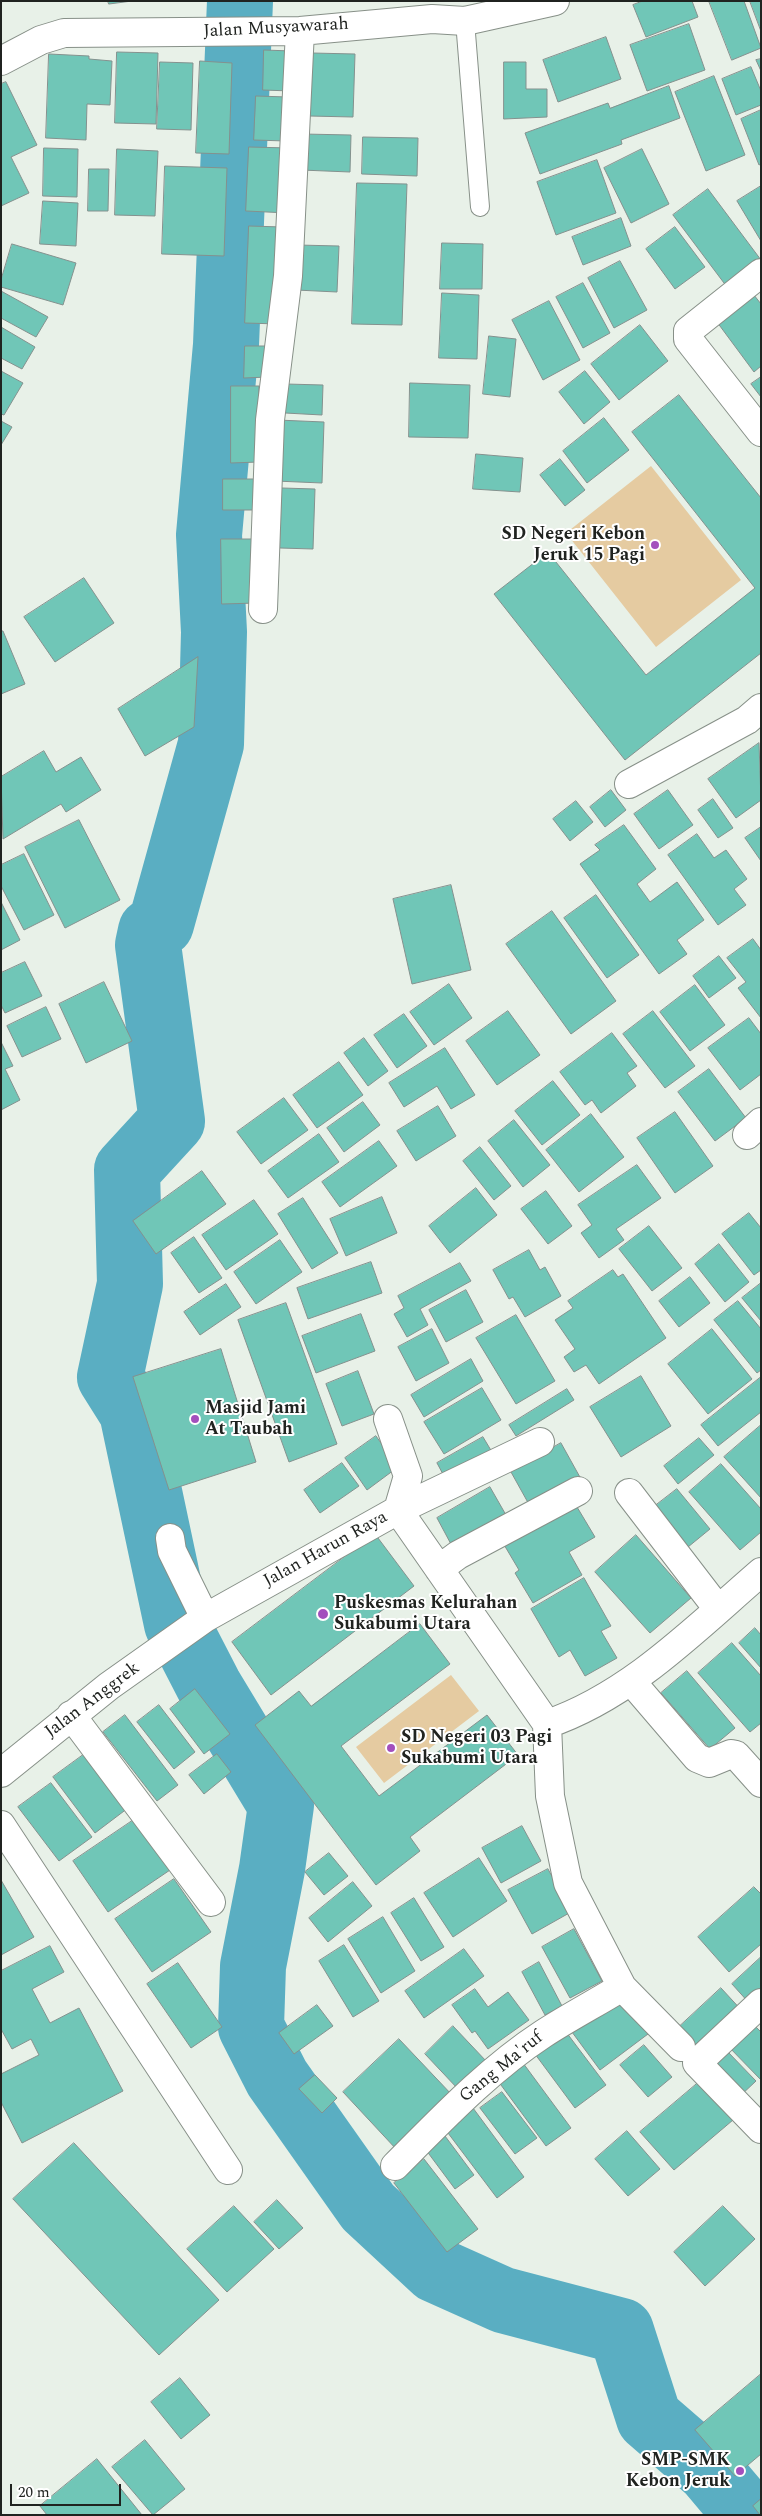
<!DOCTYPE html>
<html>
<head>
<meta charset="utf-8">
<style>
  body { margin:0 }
  #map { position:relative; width:762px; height:2516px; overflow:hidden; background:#e8f1e8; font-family:Spectral,serif }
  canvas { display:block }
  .frame { position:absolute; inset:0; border:2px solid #202320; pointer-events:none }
  .scale { position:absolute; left:10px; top:2484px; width:111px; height:22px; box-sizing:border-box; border:2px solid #202320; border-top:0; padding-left:6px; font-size:15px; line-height:18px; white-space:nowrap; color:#202320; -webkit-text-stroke:4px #fff; paint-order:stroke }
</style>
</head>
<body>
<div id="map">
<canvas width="762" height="2516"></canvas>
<div class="frame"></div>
<div class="scale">20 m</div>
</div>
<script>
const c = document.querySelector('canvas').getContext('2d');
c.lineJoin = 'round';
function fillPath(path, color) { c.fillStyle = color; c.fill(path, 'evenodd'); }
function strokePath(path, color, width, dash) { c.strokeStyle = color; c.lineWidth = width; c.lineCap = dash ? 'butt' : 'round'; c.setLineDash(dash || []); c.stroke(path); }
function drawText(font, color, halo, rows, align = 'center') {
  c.font = font + ' Spectral,serif'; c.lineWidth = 4; c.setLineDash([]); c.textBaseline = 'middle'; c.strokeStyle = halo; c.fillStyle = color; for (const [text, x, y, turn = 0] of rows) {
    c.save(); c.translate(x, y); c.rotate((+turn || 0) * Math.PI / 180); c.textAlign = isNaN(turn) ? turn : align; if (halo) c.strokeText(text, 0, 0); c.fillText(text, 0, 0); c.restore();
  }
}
fillPath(new Path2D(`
  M651 466 741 580 656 647 566 533Z
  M451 1675 479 1711 384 1783 356 1747Z`), '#e5cba1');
strokePath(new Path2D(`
  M240 1 226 345 209 535 214 632 211 744 161 924 151 931 148 945 172 1121 127 1170 130 1284 110 1377 132 1412 177 1624 209 1686 281 1805 272 1869 253 1966 251 2027 277 2078 368 2207 436 2270 503 2300 621 2331 649 2418 709 2470 747 2515`), '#5aaec2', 66);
const building = new Path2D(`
  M108 1H132L109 4Z
  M643 1H692L698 17 646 37 633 5Z
  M709 1H744L761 48 732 60Z
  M750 1H761V31Z
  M689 24 705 70 647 91 630 45Z
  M606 37 621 79 558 102 543 60Z
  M264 50 292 51 291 91 263 90Z
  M117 52 158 53 156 124 115 123Z
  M312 53 355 54 353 117 309 116Z
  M49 54 89 56V59L112 61 110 105 87 104 86 140 46 138Z
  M761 59V71L756 60Z
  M200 61 232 63 229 154 196 153Z
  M160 62 193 63 191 130 157 129Z
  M504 62H526V89H547V117L504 119Z
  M751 67 761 91V105L736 115 722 79Z
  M714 76 745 155 706 171 675 92Z
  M6 82 37 145 11 157 29 193 1 206V84Z
  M669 86 680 118 621 140 622 144 540 174 525 133 608 103 610 108Z
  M256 96 288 97 286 141 254 140Z
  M761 110V164L759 165 741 119Z
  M303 134 351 135 350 172 301 170Z
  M363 137 418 138 417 176 362 174Z
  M249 147 290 148 288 213 246 211Z
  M44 148 78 149 77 197 43 196Z
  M117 149 158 151 155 216 115 215Z
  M642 149 669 204 631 223 604 168Z
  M597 160 616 213 556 235 537 182Z
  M165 166 227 168 224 256 162 254Z
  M89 169H109L108 211H88Z
  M357 183 407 184 402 325 352 324Z
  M761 186V241L737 201Z
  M708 189 761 260 727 287 673 215Z
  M43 201 78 203 76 246 40 244Z
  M621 218 631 246 583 265 572 237Z
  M249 226 283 227 279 324 245 323Z
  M675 227 705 267 675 289 646 249Z
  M442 243 483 244 482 289H440Z
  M12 244 76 263 63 305 1 287V280Z
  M298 245 339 246 337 292 296 290Z
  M620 261 647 310 614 328 588 278Z
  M583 283 610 333 583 348 556 297Z
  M750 290 761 304V366L754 372 714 318Z
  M1 291 48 317 36 337 1 318Z
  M442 293 479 295 477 359 439 358Z
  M549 301 580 360 543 380 512 320Z
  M640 325 668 361 619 400 591 364Z
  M1 327 35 347 22 369 1 358Z
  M489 336 516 339 510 397 483 394Z
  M245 346H268V377L244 378Z
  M1 371 23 383 4 415 1 414Z
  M585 371 610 402 584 424 559 392Z
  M761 377V397L751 384Z
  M410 383 470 385 468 438 409 437Z
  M286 384 323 385 322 415 285 413Z
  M231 386H259V462L231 463Z
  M679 395 761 498V653L625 760 494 594 548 552 646 675 755 588 632 432Z
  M604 418 629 450 587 483 563 451Z
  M277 420 324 422 322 483 275 481Z
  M1 421 12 427 1 445Z
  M476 454 523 458 520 492 473 489Z
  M560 459 585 490 565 506 540 475Z
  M223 479H258V510H223Z
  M282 488 315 489 313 549 280 548Z
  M221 539H256L257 603 222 604Z
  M84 578 114 623 55 662 24 617Z
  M1 631H3L25 684 1 694Z
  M198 657 194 727 145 756 118 709Z
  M759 743 761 800 736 818 708 779Z
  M44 751 56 772 81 757 101 790 66 812 61 804 3 839 1 777Z
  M611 790 626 810 605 827 590 807Z
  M668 790 693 825 659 849 634 814Z
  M713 799 733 828 718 838 698 810Z
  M576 801 593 822 570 841 553 819Z
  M79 820 120 900 65 928 25 847Z
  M624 825 656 869 637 884 650 902 677 882 704 920 677 940 687 954 659 974 580 864 600 850 595 845Z
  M761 827V861L745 838Z
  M697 834 714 858 726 850 747 879 734 889 746 905 718 925 668 855Z
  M24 854 54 915 24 930 1 886V865Z
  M451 885 471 970 412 984 393 899Z
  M596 895 639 955 607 978 564 918Z
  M1 902 20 940 1 950Z
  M552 911 616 1001 571 1034 506 944Z
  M753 939 761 950V1018L738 988 746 982 727 958Z
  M719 956 736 978 709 998 693 976Z
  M25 962 42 996 5 1013 1 1005V973Z
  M104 982 132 1041 86 1063 59 1004Z
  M449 984 472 1018 434 1045 410 1012Z
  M695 985 725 1025 690 1051 660 1012Z
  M46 1007 61 1039 22 1057 7 1026Z
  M508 1011 540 1055 497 1085 466 1041Z
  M653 1011 695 1066 665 1088 623 1034Z
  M404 1014 427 1046 397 1068 374 1035Z
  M749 1018 761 1034V1074L740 1090 708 1048Z
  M612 1033 637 1066 627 1073 636 1086 601 1113 592 1100 585 1105 560 1072Z
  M364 1038 388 1071 368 1086 344 1053Z
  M1 1042 13 1066 5 1069 20 1100 1 1110Z
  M445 1048 475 1095 451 1109 437 1086 404 1107 389 1083Z
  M339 1062 363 1095 317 1128 293 1095Z
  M709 1069 746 1118 715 1141 678 1092Z
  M553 1081 580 1115 542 1145 515 1111Z
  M284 1098 308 1130 261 1164 237 1132Z
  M363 1102 380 1125 344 1152 327 1128Z
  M438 1106 456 1136 416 1161 397 1131Z
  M675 1112 713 1166 675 1193 637 1138Z
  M591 1114 624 1157 579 1192 546 1150Z
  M514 1120 550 1165 523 1187 488 1141Z
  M319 1134 339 1162 288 1198 268 1171Z
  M379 1141 397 1166 340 1207 322 1182Z
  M480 1147 511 1186 494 1200 463 1161Z
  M637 1165 661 1198 616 1229 624 1240 599 1258 581 1233 592 1225 578 1205Z
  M202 1171 226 1204 156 1254 133 1221Z
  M476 1188 497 1215 450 1253 429 1226Z
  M546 1191 572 1226 548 1244 521 1209Z
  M382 1197 397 1233 346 1256 330 1219Z
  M303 1198 338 1253 312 1269 278 1214Z
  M254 1200 278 1234 226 1270 202 1235Z
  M749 1213 761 1228V1270L754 1275 722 1234Z
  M649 1226 682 1268 652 1291 619 1249Z
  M194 1237 222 1278 199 1293 171 1253Z
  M280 1240 302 1272 256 1304 234 1272Z
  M719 1244 749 1282 725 1302 695 1264Z
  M529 1250 540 1270 545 1267 561 1296 525 1317 513 1297 509 1299 493 1270Z
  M371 1262 382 1293 308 1319 297 1288Z
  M460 1263 471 1281 420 1309 428 1325 407 1337 394 1314 404 1308 398 1296Z
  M613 1270 618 1277 623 1274 666 1338 599 1384 586 1365 574 1372 564 1357 575 1349 555 1320 573 1308 568 1301Z
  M690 1277 710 1303 679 1327 659 1301Z
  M761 1283V1321L742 1298Z
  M226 1284 241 1307 200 1335 184 1312Z
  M466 1290 483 1322 446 1342 429 1310Z
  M738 1301 761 1329V1370L757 1373 714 1320Z
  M286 1303 337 1444 289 1462 238 1320Z
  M361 1314 375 1351 316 1373 302 1336Z
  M516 1315 555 1381 516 1404 476 1338Z
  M432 1329 449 1363 416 1381 398 1347Z
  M712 1329 752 1379 708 1414 668 1364Z
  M221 1349 256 1462 169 1490 133 1377Z
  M471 1359 483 1381 424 1417 411 1395Z
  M358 1371 374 1414 342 1426 326 1384Z
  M641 1376 671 1426 621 1457 590 1407Z
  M761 1377V1412L718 1446 701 1425Z
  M482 1388 501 1420 444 1454 424 1422Z
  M567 1389 574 1400 516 1436 509 1425Z
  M761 1425V1498L724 1457Z
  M376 1436 398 1467 367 1490 345 1458Z
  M483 1437 492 1452 445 1478 437 1463Z
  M699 1438 714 1455 678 1484 664 1466Z
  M561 1443 581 1479 531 1508 511 1472Z
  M342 1463 359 1486 320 1513 304 1490Z
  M721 1464 761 1509V1532L740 1550 689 1492Z
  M490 1487 506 1515 452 1546 437 1518Z
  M677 1489 710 1529 688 1547 655 1506Z
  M574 1502 595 1537 569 1552 582 1575 533 1603 515 1573 519 1570 503 1543Z
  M375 1534 414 1586 271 1695 232 1642Z
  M636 1535 691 1598 650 1633 595 1572Z
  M584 1578 611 1626 601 1631 617 1658 585 1676 570 1650 559 1657 531 1609Z
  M420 1624 450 1664 341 1746 379 1796 487 1715 518 1755 410 1837 420 1851 376 1885 255 1725 299 1691 311 1706Z
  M755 1628 761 1635V1668L739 1643Z
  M732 1643 761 1676V1723L750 1732 698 1673Z
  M687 1671 735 1728 710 1749 661 1693Z
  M195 1689 230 1734 204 1754 170 1709Z
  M159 1705 195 1752 174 1769 137 1722Z
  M125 1715 178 1785 157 1801 103 1732Z
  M90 1750 132 1805 95 1833 53 1777Z
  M217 1754 231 1772 204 1794 189 1775Z
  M51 1783 92 1837 59 1861 18 1807Z
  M138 1817 173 1868 108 1912 73 1861Z
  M522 1826 541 1861 501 1883 482 1848Z
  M329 1853 348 1876 324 1895 305 1872Z
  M479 1858 507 1901 453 1937 424 1893Z
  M548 1869 571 1912 532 1934 508 1890Z
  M174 1879 211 1932 152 1972 115 1919Z
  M1 1880 34 1937 1 1955Z
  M353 1882 372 1906 328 1942 309 1918Z
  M754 1887 761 1894V1944L729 1972 698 1937Z
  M414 1898 444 1947 421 1961 391 1913Z
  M383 1917 415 1971 381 1993 348 1939Z
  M574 1929 602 1981 570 1998 542 1947Z
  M344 1945 379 2001 353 2017 319 1961Z
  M50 1946 64 1972 32 1989 50 2023 79 2008 123 2091 22 2143 1 2102V2074L39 2055 31 2039 12 2049 1 2029V1971Z
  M464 1949 484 1976 424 2018 405 1991Z
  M761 1957V1994L750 2004 732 1984Z
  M539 1962 562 2006 545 2015 522 1972Z
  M178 1963 222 2027 191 2048 147 1984Z
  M721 1988 745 2014 703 2053 679 2027Z
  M475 1989 488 2007 508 1992 529 2020 488 2049 475 2031 472 2033 452 2005Z
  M616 1993 648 2034 600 2070 569 2028Z
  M317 2005 333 2026 294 2054 279 2033Z
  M751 2022 761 2032V2080L727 2045Z
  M453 2026 487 2062 458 2089 425 2054Z
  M563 2028 606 2085 575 2108 532 2050Z
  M399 2039 453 2096 397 2150 343 2092Z
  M644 2045 672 2077 648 2097 620 2065Z
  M727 2051 756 2081 739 2097 711 2067Z
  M523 2063 571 2128 546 2146 498 2081Z
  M315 2075 337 2098 322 2113 299 2089Z
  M699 2082 733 2120 674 2170 640 2132Z
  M502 2092 537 2138 515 2154 480 2108Z
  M473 2108 524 2177 497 2198 445 2129Z
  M627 2131 660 2169 628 2196 595 2159Z
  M445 2136 474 2175 455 2189 426 2150Z
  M74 2143 219 2300 159 2355 13 2199Z
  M424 2159 478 2229 447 2252 394 2183Z
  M277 2200 303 2228 279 2249 254 2222Z
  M234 2206 274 2249 227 2292 187 2249Z
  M723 2206 755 2239 705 2286 674 2252Z
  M761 2374V2454L735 2476 695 2430Z
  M180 2378 210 2415 181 2439 151 2402Z
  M145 2440 185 2489 153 2515 112 2467Z
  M97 2459 142 2515H47L40 2506Z
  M761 2499V2515H760L753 2506Z`);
fillPath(building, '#70c6b7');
strokePath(building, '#84918e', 1);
const lane = new Path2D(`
  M465 21 480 207`);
const street = new Path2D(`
  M1 61 41 40 64 33 300 31 432 19 465 21 555 1
  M761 273 688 331V339L761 432
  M263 609 270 420 288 276 300 31
  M629 784 747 720 761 708
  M747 1135 761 1122
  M388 1419 408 1476 398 1510
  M629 1493 718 1609
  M398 1510 547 1724C630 1696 696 1628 761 1572
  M170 1538 172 1551 205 1618
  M439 1569 458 1555 578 1491
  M631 1681 697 1758 709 1763 731 1754 736 1755 761 1783
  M71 1715 211 1902
  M547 1724 550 1796 568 1883 622 1987 681 2047
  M1 1773 109 1686 205 1618 398 1510 540 1442
  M1 1825 228 2170
  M761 2003 697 2063 761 2129
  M395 2166C441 2120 488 2070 543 2034 569 2017 596 2003 622 1987`);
strokePath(lane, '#879088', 20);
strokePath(street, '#879088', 30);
strokePath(lane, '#fff', 18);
strokePath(street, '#fff', 28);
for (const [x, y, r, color] of [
  [655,545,5,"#a34fbd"],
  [195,1419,5,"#a34fbd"],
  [323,1614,6,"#a34fbd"],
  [391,1748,5,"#a34fbd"],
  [740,2471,5,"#a34fbd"]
]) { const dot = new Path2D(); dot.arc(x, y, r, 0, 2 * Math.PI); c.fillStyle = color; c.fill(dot); strokePath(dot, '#fff', 2); }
drawText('18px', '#202320', '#fff', [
  ["Jalan Musyawarah",276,29,-3],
  ["Jalan Harun Raya",326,1550,-29],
  ["Jalan Anggrek",93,1701,-37],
  ["Gang Ma'ruf",502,2068,-39]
]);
drawText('bold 18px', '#202320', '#fff', [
  ["SD Negeri Kebon",645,535,"right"],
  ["Jeruk 15 Pagi",645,556,"right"],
  ["Masjid Jami",205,1409],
  ["At Taubah",205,1430],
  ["Puskesmas Kelurahan",334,1604],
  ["Sukabumi Utara",334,1625],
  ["SD Negeri 03 Pagi",401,1738],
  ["Sukabumi Utara",401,1759],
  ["SMP-SMK",730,2461,"right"],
  ["Kebon Jeruk",730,2482,"right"]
], 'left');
</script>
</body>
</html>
